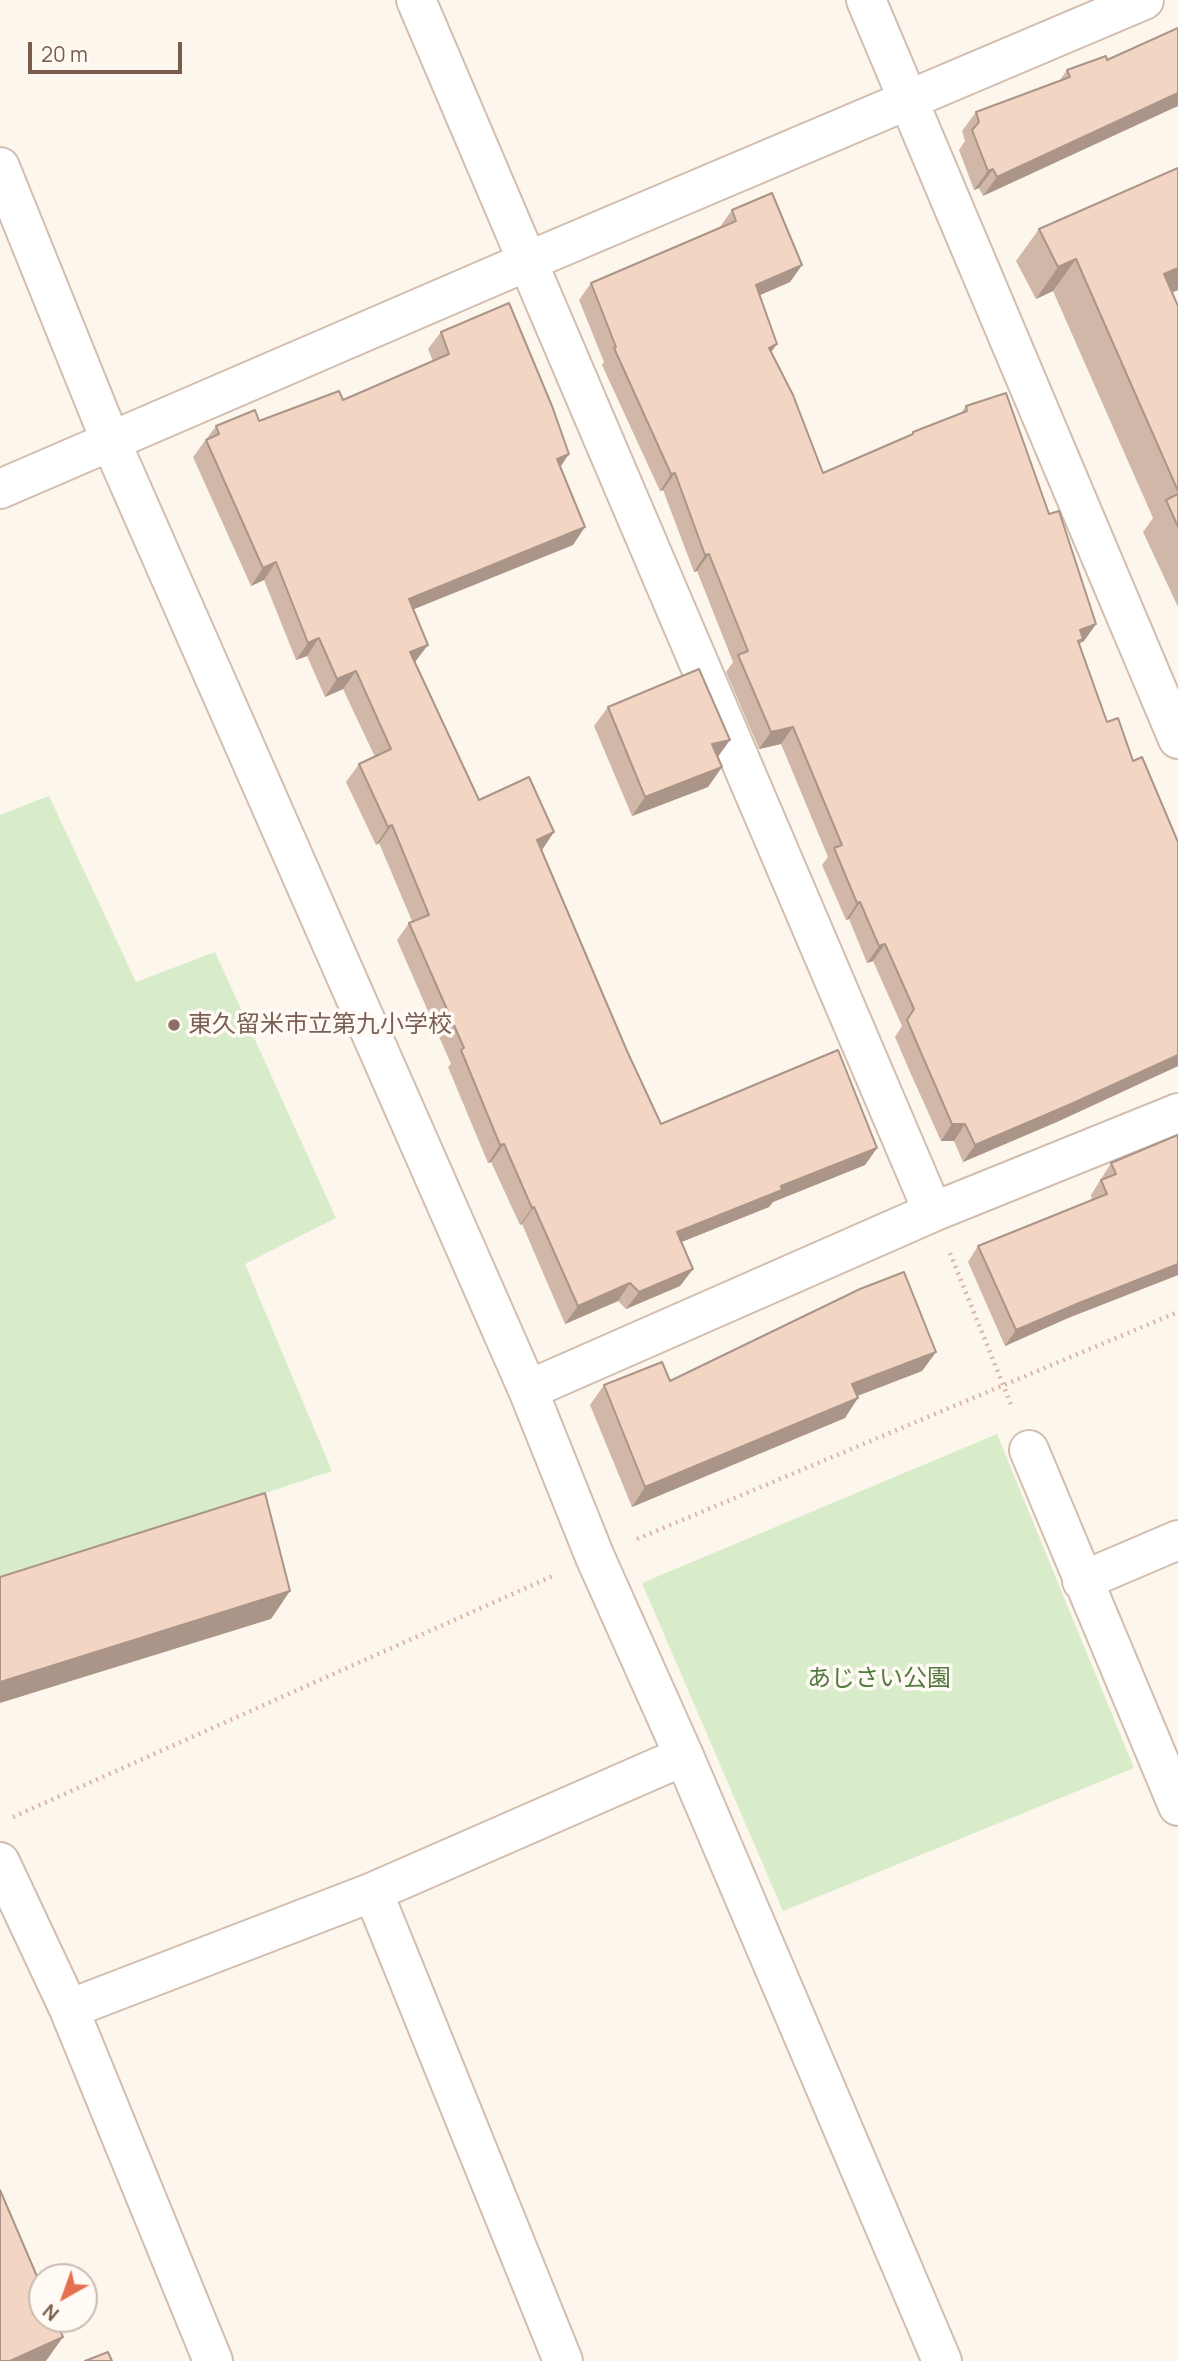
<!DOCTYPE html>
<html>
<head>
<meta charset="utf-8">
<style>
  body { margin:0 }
  #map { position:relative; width:1178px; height:2361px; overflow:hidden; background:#fdf6ec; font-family:Manrope,sans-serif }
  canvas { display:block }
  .north { position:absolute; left:28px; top:2263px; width:70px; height:70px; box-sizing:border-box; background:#fffaf3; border:2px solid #cabbb1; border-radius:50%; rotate:220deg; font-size:19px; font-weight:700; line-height:28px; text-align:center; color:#7a5c4d }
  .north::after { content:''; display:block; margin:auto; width:24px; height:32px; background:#e76f51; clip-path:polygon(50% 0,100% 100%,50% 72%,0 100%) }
  .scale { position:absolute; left:28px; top:42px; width:154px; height:32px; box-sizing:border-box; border:4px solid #7a5c4d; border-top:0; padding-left:9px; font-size:21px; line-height:24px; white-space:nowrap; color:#7a5c4d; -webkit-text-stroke:5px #fffaf3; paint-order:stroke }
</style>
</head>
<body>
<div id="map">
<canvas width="1178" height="2361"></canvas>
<div class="north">N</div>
<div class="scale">20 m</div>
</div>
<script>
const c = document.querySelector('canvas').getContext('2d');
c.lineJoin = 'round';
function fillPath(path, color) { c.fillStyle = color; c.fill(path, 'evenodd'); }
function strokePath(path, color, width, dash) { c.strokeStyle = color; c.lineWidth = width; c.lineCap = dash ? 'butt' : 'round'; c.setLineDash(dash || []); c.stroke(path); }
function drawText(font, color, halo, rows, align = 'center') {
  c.font = font + ' Manrope,"Noto Sans JP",sans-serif'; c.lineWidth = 7; c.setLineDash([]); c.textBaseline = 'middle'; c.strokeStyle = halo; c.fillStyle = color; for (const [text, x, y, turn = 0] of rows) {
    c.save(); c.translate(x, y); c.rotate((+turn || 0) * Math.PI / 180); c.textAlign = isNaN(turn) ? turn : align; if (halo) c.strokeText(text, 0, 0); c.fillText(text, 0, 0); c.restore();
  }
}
fillPath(new Path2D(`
  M49 796 136 982 215 952 336 1218 245 1264 332 1471 0 1581V815Z
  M997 1434 1134 1768 783 1911 642 1583Z`), '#d8ecc9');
const minor = new Path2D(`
  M416 0 933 1212
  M866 0 1178 739
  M0 167 111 442 528 1390 595 1557 684 1756 942 2361
  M0 489 526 262 1144 0
  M528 1390 933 1212 1178 1113
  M1029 1450 1178 1806
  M1082 1581 1178 1540
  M0 1862 69 2009 213 2361
  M373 1892 563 2361
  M69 2009 373 1892 684 1756`);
strokePath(minor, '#d1beb0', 42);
strokePath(new Path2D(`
  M950 1253 1012 1407
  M637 1539 1178 1312
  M13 1817 555 1575`), '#d9b8a5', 4.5, [2, 5]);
strokePath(minor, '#fff', 38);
fillPath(new Path2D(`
  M1106 56 983 196 979 188 974 190 959 150 965 141 962 131 976 112 1060 80 1067 70Z
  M732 210 802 265 790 282 760 295 771 352 823 473 910 436 913 432 961 413 966 406 1049 514 1096 624 1084 641 1080 644 1107 722 1133 761 1178 842V1066L1059 1121 963 1162 954 1141H941L910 1072 895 1037 902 1026 873 961 867 963 849 919 846 920 822 865 828 857 781 744 759 749 726 672 733 662 697 571 694 572 663 490 660 491 602 365 604 362 579 300 591 283 720 227Z
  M1039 229 1178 290 1172 292 1178 306V607L1143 532 1153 518 1053 291 1036 299 1016 261Z
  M441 332 560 467 573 545 413 609 415 662 479 800 542 850 627 1051 661 1124 877 1148 865 1165 773 1202 769 1207 681 1242 693 1269 680 1286 626 1309 618 1301 565 1324 522 1224 520 1225 491 1162 488 1163 448 1067 451 1064 397 940 409 923 412 921 379 843 376 845 346 782 359 764 375 757 343 689 325 697 307 656 296 660 264 580 251 586 193 457 216 426 259 421 343 400 433 361 428 349Z
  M608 707 730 740 718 757 722 767 708 787 632 816 594 726Z
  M1178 1135V1275L1068 1318 1005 1346 968 1262 978 1246 1092 1200 1091 1195 1111 1163Z
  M936 1352 922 1371 857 1396 845 1418 632 1507 590 1405 604 1385 670 1381Z`), '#d1b7a8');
fillPath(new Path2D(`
  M1178 93V106L983 196 997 177Z
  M993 169 979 188 974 190 988 171Z
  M1076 259 1053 291 1036 299 1058 267Z
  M802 265 790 282 744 302 756 285Z
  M1178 268V290L1142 306 1164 274Z
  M777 344 765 361 769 348Z
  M569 454 557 472V459Z
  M675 473 663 490 660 491 671 474Z
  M585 527 573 545 397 616 409 599Z
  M709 554 697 571 694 572 705 555Z
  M276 562 264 580 251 586 263 568Z
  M1096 624 1084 641 1080 642 1071 656 1080 630Z
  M319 638 307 656 296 660 308 643Z
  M428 645 415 662 397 670 410 652Z
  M356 671 343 689 325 697 337 679Z
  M793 727 781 744 759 749 771 732Z
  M730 740 716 759 712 744Z
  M722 767 708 787 632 816 645 797Z
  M392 825 379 843 376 845 388 827Z
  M554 832 542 850 537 840Z
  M860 902 849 919 846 920 857 903Z
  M885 944 873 961 867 963 879 946Z
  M1178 1055V1066L1059 1121 963 1162 975 1145Z
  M952 1124H965L954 1141H941Z
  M504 1144 491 1162 488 1163 500 1145Z
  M877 1148 865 1165 773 1202 769 1207 664 1249 677 1232 781 1186Z
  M534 1207 522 1224 520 1225 532 1208Z
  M1178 1264V1275L1068 1318 1005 1346 1016 1330 1079 1303Z
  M693 1269 680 1286 626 1309 639 1292Z
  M630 1283 618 1301 565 1324 578 1306Z
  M936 1352 922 1371 839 1403 852 1384Z
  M858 1398 845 1418 632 1507 645 1487Z
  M290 1591 271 1619 0 1703V1682Z
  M63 2337 46 2361H10Z`), '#aa9588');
const building = new Path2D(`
  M1178 28V93L997 177 993 169 988 171 972 130 979 122 976 112 1070 77 1067 70 1106 56 1107 60Z
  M1178 168V268L1164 274 1178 306V491L1076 259 1058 267 1039 229Z
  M772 193 802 265 756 285 777 344 769 348 793 395 823 473 913 434V432L967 411 966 406 1006 393 1049 514 1059 511 1096 624 1080 630 1083 639 1078 641 1107 722 1118 718 1133 761 1142 757 1178 842V1055L1071 1104 975 1145 965 1124H952L922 1055 907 1020 914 1009 885 944 879 946 860 902 857 903 834 848 842 845 793 727 771 732 738 655 748 651 709 554 705 555 675 473 671 474 614 348 616 347 591 283 736 221 732 210Z
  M509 303 552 406 569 454 557 459 585 527 409 599 428 645 410 652 479 800 529 777 554 832 537 840 627 1051 661 1124 838 1050 877 1148 781 1186 782 1190 677 1232 693 1269 639 1292 630 1283 578 1306 534 1207 532 1208 504 1144 500 1145 461 1050 464 1048 409 923 429 915 392 825 388 827 359 764 391 749 356 671 337 679 319 638 308 643 276 562 263 568 206 440 219 434 216 426 255 410 259 421 339 391 343 400 449 354 441 332Z
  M1178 494V527L1166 500Z
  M699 669 730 740 712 744 722 767 645 797 608 707Z
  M1178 1135V1264L1079 1303 1016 1330 978 1246 1107 1194 1101 1180 1116 1174 1111 1163Z
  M904 1272 936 1352 852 1384 858 1398 645 1487 604 1385 662 1362 670 1381 860 1289Z
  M265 1493 290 1591 0 1682V1577Z
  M0 2190 42 2288V2319H55L63 2337 10 2361H0Z
  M108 2352 112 2361H85Z`);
fillPath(building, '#f3d5c3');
strokePath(building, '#aa9588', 2);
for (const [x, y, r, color] of [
  [174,1025,7,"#8d6e63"]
]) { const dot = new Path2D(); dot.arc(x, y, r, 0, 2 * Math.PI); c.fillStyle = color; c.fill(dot); strokePath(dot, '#fffaf3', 2.5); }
drawText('24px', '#785e54', '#fffaf3', [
  ["東久留米市立第九小学校",188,1025]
], 'left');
drawText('24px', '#537a41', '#fffaf3', [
  ["あじさい公園",879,1679]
]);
</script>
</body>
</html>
